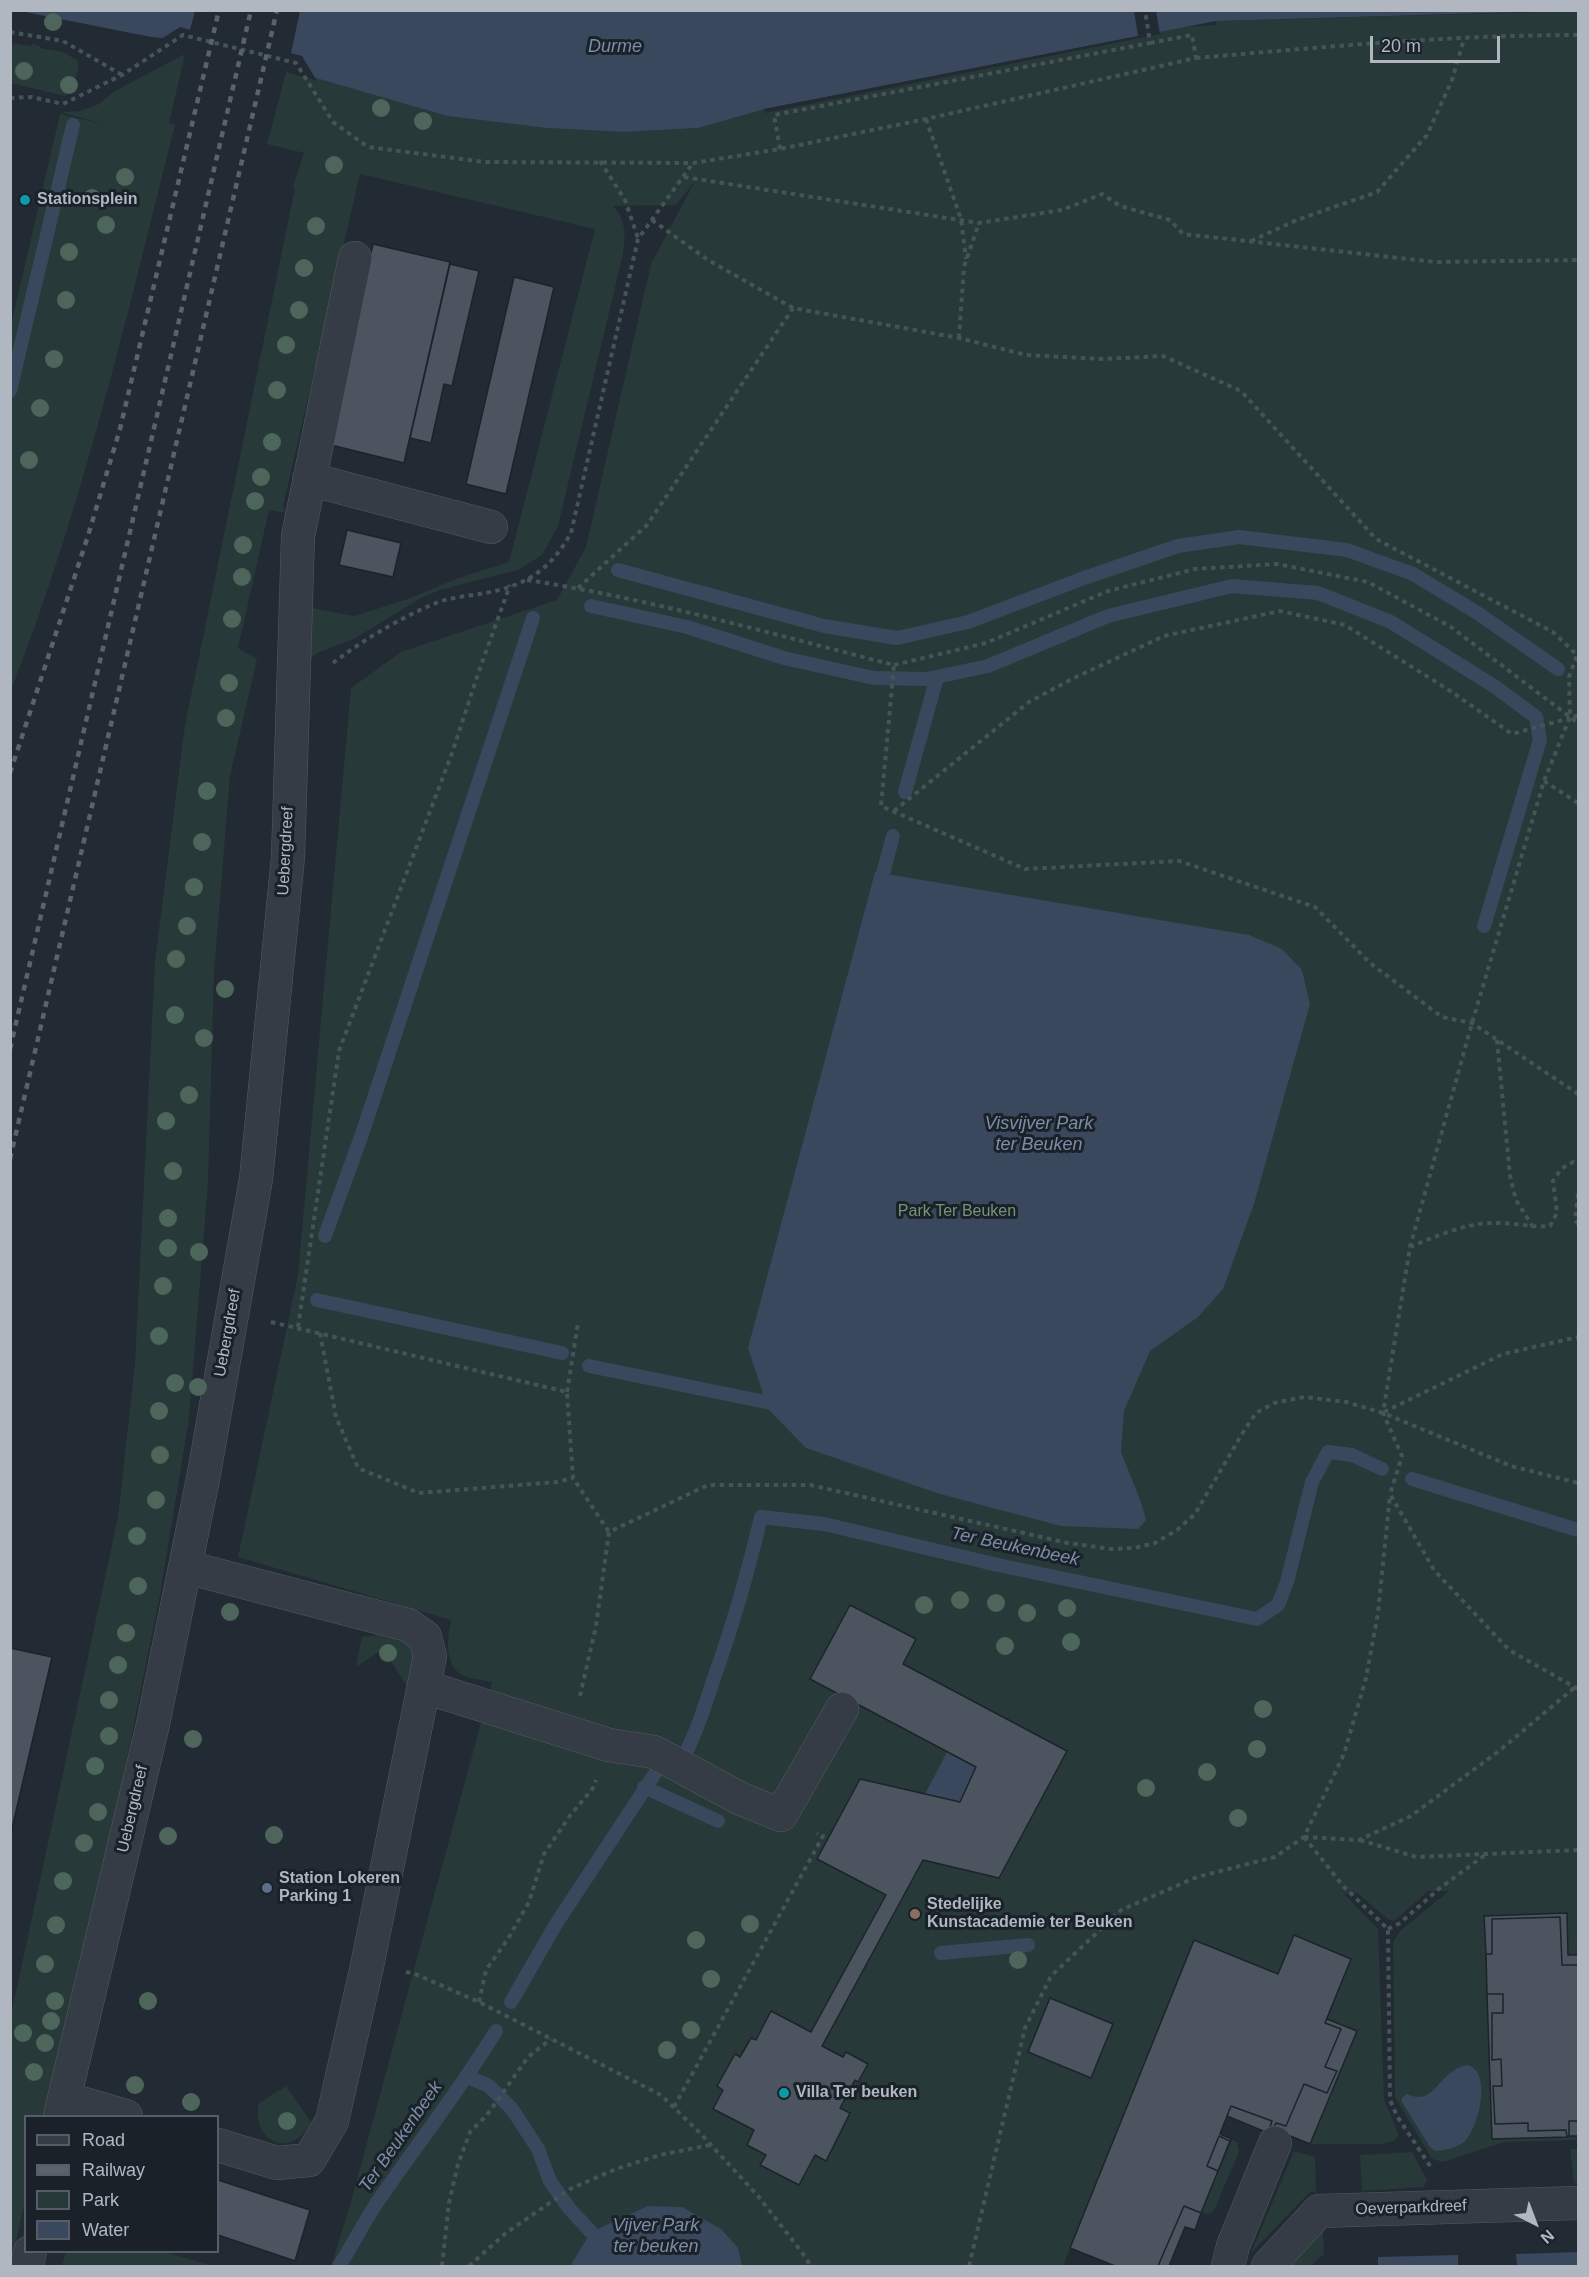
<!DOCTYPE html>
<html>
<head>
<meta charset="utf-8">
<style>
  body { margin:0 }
  #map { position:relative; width:1589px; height:2277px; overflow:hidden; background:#222a34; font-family:Helvetica,sans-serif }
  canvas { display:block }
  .frame { position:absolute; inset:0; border:12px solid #b0b7c1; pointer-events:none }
  .legend { position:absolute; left:24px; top:2115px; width:195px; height:138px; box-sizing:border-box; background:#1b2129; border:2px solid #575d66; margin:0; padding:8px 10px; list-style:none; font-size:18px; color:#b0b7c1 }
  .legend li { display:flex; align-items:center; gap:12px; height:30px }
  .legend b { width:30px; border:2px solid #575d66 }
  .north { position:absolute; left:1505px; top:2193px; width:60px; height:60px; -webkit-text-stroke:4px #1b2129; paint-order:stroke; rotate:138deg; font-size:16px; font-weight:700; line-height:24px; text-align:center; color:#b0b7c1 }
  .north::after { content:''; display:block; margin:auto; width:21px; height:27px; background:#b0b7c1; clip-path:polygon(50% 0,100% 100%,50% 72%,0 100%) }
  .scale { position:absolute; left:1370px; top:36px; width:130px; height:27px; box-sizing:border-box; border:3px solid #b0b7c1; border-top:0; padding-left:8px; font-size:18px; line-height:21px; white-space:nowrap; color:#b0b7c1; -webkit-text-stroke:4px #1b2129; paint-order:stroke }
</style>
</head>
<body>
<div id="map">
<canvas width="1589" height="2277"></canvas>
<div class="frame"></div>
<ul class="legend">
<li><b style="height:8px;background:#353c45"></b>Road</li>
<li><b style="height:8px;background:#5a626d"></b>Railway</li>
<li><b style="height:16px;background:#283939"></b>Park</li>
<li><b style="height:16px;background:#39485c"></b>Water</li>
</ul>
<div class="north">N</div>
<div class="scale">20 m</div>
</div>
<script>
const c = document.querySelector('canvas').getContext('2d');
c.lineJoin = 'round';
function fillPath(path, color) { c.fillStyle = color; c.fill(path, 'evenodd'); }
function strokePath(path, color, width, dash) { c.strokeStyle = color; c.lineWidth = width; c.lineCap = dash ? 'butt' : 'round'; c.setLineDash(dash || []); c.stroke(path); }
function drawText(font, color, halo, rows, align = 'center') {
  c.font = font + ' Helvetica,sans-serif'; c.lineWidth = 6; c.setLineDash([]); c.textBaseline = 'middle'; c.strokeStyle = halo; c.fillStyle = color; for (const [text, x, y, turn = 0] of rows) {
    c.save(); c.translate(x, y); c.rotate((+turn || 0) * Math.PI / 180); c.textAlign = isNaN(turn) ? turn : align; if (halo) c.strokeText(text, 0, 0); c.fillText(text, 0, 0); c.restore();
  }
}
fillPath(new Path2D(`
  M1578 11V1955H1568L1567 1913 1484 1916 1492 2139 1578 2136V2140L1504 2142 1443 2162 1432 2159 1395 2097 1393 1942 1400 1931 1449 1891H1428L1394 1921 1388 1919 1357 1893 1344 1894 1378 1929 1384 2099 1399 2136 1393 2141 1383 2144H1310L1356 2031 1327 2019 1351 1959 1294 1936 1278 1974 1194 1940 1063 2266H331L349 2209 492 1682C483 1680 473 1679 464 1676 444 1666 447 1639 451 1620L238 1557 298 1275 351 688 401 652 557 600 586 547 651 264 695 181 676 205 613 206C626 220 626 236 623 254L558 526 542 555 518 570 440 590 421 598 354 639 317 653 310 659 312 608 354 616 408 599 458 578 509 562 595 229 360 174 283 506 286 513 269 510 238 648 257 659 230 776 214 973 208 1183 189 1419 160 1595 118 1803 45 2116H26L25 2201 11 2265V2015L118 1517 135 1363 155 961 185 725 295 188 293 187 304 153 267 144 287 69 447 116 546 128 624 132 698 128 765 109 1181 27 1216 25V21Z
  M11 43 32 46V44L40 46V48L63 52 78 61V70L72 92 65 96 11 83Z
  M185 54 169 123 175 125C127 315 83 507 11 690V325L60 114 106 125 61 112 80 111 99 104 113 92Z
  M379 1635 405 1642 415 1651 407 1686 383 1649 356 1667 362 1637Z
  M286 2086 311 2122C292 2161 250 2141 259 2103Z
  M1232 2139 1237 2142 1239 2152 1215 2208 1211 2214 1201 2213Z
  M1570 2149H1578V2183H1574Z
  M1294 2151 1315 2157 1316 2193 1311 2191 1251 2253Z
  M1412 2152 1427 2180 1424 2187 1362 2191 1360 2155Z
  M1323 2229 1324 2254 1310 2266H1287Z
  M66 2252H164L213 2266H62Z`), '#283939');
fillPath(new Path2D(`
  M20 11H1553L1216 21 765 109 698 128 624 132 546 128 447 116 185 40 151 37Z
  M875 872 1249 935 1282 949 1302 970 1310 1004 1254 1204 1223 1289 1198 1317 1150 1351 1124 1411 1121 1452 1141 1502 1146 1520 1138 1529 1061 1526 940 1494 806 1448 768 1409 748 1348Z
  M947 1752 976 1767 960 1802 925 1794Z
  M1468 2065C1492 2073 1479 2125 1466 2140 1460 2147 1444 2151 1435 2151L1430 2147 1402 2102V2098L1407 2094C1436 2108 1438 2069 1468 2065Z
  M648 2206 682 2207 721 2229 738 2248 742 2266H570L591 2232Z
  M1578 2252V2266H1517L1516 2254Z
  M1458 2255V2266H1378V2257Z`), '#39485c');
fillPath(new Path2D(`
  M195 11H300L291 53 302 56 317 81 289 73 287 70 286 72 184 43 158 41 180 27 190 30Z
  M1134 11H1156L1160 34 765 113 764 109 1138 36Z`), '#222a34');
strokePath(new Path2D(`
  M10 391 73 125
  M618 570 824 626 897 638 968 622 1084 578 1178 546 1239 537 1347 550 1413 574 1476 612 1558 669
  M591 606 687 627 784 658 874 678 927 679 988 666 1108 616 1232 586 1318 593 1391 622 1494 686 1536 717 1540 740 1484 926
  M905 792 937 677
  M883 873 893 836
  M325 1236 361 1137 533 618
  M317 1300 562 1353
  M589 1366 766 1402
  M1412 1479 1578 1530
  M688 1748C699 1726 706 1702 714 1678 733 1625 748 1572 761 1517L824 1524 998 1565 1257 1619 1278 1605 1287 1582 1312 1482 1328 1452 1352 1455 1382 1469
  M644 1787 718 1821
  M941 1953 1028 1945
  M511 2002 556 1924 656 1772
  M468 2077 489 2086 512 2109 538 2149 550 2181 568 2207 591 2232
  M339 2266C352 2246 363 2224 376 2204 416 2146 459 2091 496 2031`), '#39485c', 14);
const building = new Path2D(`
  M373 244 450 262 404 463 327 444Z
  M450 264 479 271 452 386 444 384 431 443 410 438Z
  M514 277 554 287 506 494 466 484Z
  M347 530 401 543 393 577 339 565Z
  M850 1605 916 1639 903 1664 1067 1751 999 1878 923 1860 822 2046 843 2057 846 2052 868 2064 858 2082 855 2080 840 2108 850 2113 826 2161 815 2155 799 2185 760 2165 766 2155 747 2145 754 2130 713 2109 723 2090 717 2086 735 2054 740 2057 751 2038 756 2040 771 2011 811 2032 886 1895 817 1859 860 1779 960 1802 976 1767 810 1679Z
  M10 1648 52 1657 10 1837Z
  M1567 1913 1568 1955H1578V1965H1562L1560 1917 1492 1919V1954H1486L1484 1916Z
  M1560 1917 1562 1965H1578V2121H1569V2136L1567 2137 1566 2130 1528 2131V2123L1495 2124 1493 2086H1502L1501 2059 1492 2060V2013H1503V1994H1487L1486 1954H1492V1919Z
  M1294 1935 1351 1959 1325 2023 1341 2029 1325 2067 1337 2071 1327 2093 1304 2084 1286 2126 1276 2123 1273 2129 1268 2133 1272 2121 1231 2106 1220 2134 1232 2139 1230 2141 1219 2136 1207 2166 1218 2171 1201 2213 1184 2206 1158 2266H1115L1070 2248 1194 1940 1278 1974Z
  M1487 1994H1503V2013H1492V2060L1501 2059 1502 2086H1493L1495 2124 1528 2123V2131L1566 2130 1567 2137 1492 2139Z
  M1050 1998 1113 2024 1091 2078 1028 2052Z
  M1327 2019 1357 2031 1310 2144 1273 2129 1276 2123 1286 2126 1304 2084 1327 2093 1337 2071 1325 2067 1341 2029 1325 2023Z
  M1231 2106 1272 2121 1268 2133 1227 2116Z
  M1569 2121H1578V2136H1569Z
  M1219 2136 1230 2141 1218 2171 1207 2166Z
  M218 2180 310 2210 295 2261 218 2235Z
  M1184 2206 1201 2213 1195 2230 1185 2227 1169 2266H1158Z`);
fillPath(building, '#4b545f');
strokePath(building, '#1d232b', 1.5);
const minor = new Path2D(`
  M309 479 491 527
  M186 1567 408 1625 425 1637 430 1656 367 1966 332 2121 309 2160 277 2163 218 2145
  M425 1687 609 1745 654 1752 741 1799 781 1815 842 1709
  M64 2098 126 2116
  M60 2116 153 1724 203 1479 256 1179 288 857 298 536 355 258
  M27 2266 30 2252
  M1228 2266 1233 2246 1275 2143
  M1268 2266 1319 2211 1578 2203`);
strokePath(minor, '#535a62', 34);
strokePath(new Path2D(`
  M10 32 63 41 122 75
  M1196 58C1323 47 1451 35 1578 35
  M10 98 31 97 63 104 122 75 183 35 296 63 333 122 368 147 485 162 693 163 780 149 926 119 1196 58 1192 35 1150 43
  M926 119 961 219 966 259
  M780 149 774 115 1150 43 1145 10
  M600 161 625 200 638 238
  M684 177 979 223 1062 210 1102 194 1120 206 1170 220 1183 234 1436 262 1578 260
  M652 220 708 260 793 308 959 338 1026 355 1104 359 1163 356 1241 391 1376 539 1553 632 1577 655 1569 677 1570 717
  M1251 241 1297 220 1377 192 1427 135 1452 80 1464 39
  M959 338 964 267 979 223
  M527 580C651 599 772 634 894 665L881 806 1025 869 1179 861 1315 907 1370 963 1442 1017 1472 1023 1578 1094
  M578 588 647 525 793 308
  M333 663C363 640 400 618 436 603 451 597 469 596 485 593 526 586 551 569 571 533L638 239 693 163
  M894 665 986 643 1108 591 1195 569 1277 564 1368 582 1451 627 1578 723
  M1578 716 1570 717 1544 781 1472 1023 1410 1247 1383 1413 1402 1456 1390 1494 1434 1570 1509 1650 1578 1689
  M1544 781 1578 803
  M894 811 1029 702 1074 678 1164 636 1280 611 1345 625 1452 692 1512 734 1570 718
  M1497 1040 1510 1176 1516 1200 1533 1227
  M1578 1194 1575 1220 1578 1224
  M1410 1247C1434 1237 1466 1223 1492 1223 1512 1222 1530 1228 1550 1226L1557 1213 1553 1181 1561 1169 1573 1162 1578 1165
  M271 1322 567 1392 573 1478 609 1532
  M298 1327 339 1051 451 756 479 671 510 585
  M320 1333 336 1417 358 1468 419 1493 557 1482 573 1478
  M567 1392 578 1323
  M1384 1412 1503 1354 1578 1337
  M580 1696 596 1626 609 1532 708 1485H810L1068 1543 1111 1549 1134 1548 1155 1543 1177 1530 1195 1514 1242 1434 1256 1413 1274 1403 1304 1397 1346 1402 1383 1413 1511 1466 1578 1483
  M1304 1837 1344 1887 1388 1929 1390 2100 1397 2116 1432 2169
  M1304 1837 1359 1840 1411 1816 1499 1751 1574 1688
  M1360 1840 1416 1857 1578 1850
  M1388 1929 1400 1923 1440 1888 1485 1855
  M406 1972 413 1973 479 2002 661 2095 700 2133 758 2196 801 2251 811 2266
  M479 2002 486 1970 508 1939 529 1902 544 1854 569 1817 593 1788 596 1780
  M674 2107 823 1836 817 1833
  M442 2266 449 2203 458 2164 470 2132 487 2115 528 2057 551 2039
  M469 2266 506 2233 570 2189 616 2169 660 2155 710 2145
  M969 2266 1025 2028 1051 1976 1121 1910 1197 1877 1275 1857 1304 1837 1344 1754 1366 1678 1378 1613 1390 1495`), '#455557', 4, [4.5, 4.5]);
strokePath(minor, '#353c45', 33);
strokePath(new Path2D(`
  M10 773 87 539 120 429 219 10
  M10 1049 251 10
  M10 1159 277 10`), '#5a626d', 4.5, [6, 6]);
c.fillStyle = '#4d655a';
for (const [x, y] of [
  [53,22],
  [24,71],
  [69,85],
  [381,108],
  [423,121],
  [334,165],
  [125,177],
  [92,198],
  [106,225],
  [316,226],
  [69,252],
  [304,268],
  [66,300],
  [299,310],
  [286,345],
  [54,359],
  [277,390],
  [40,408],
  [272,442],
  [29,460],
  [261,477],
  [255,501],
  [243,545],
  [242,577],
  [232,619],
  [229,683],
  [226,718],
  [207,791],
  [202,842],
  [194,887],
  [187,926],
  [176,959],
  [225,989],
  [175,1015],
  [204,1038],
  [189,1095],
  [166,1121],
  [173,1171],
  [168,1218],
  [168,1248],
  [199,1252],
  [163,1286],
  [159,1336],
  [175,1383],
  [198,1387],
  [159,1411],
  [160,1455],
  [156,1500],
  [137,1536],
  [138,1586],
  [960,1600],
  [996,1603],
  [924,1605],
  [1067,1608],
  [230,1612],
  [1027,1613],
  [126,1633],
  [1071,1642],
  [1005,1646],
  [388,1653],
  [118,1665],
  [109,1700],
  [1263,1709],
  [109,1736],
  [193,1739],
  [1257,1749],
  [95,1766],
  [1207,1772],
  [1146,1788],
  [98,1812],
  [1238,1818],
  [274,1835],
  [168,1836],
  [84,1843],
  [63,1881],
  [750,1924],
  [56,1925],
  [696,1940],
  [1018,1960],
  [45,1964],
  [711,1979],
  [55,2001],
  [148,2001],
  [51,2021],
  [691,2030],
  [23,2033],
  [45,2043],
  [667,2050],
  [34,2072],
  [135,2085],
  [191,2102],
  [287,2121]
]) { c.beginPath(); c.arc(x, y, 9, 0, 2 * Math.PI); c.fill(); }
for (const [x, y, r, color] of [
  [25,200,6,"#0f9aa8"],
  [267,1888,6,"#5c6f8a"],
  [915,1914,6,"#8d6e63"],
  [784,2093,6,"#0f9aa8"]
]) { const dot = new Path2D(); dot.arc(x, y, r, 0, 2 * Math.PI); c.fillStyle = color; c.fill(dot); strokePath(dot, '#1b2129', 2); }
drawText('bold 16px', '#b0b7c1', '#1b2129', [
  ["Stationsplein",37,200],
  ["Station Lokeren",279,1879],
  ["Parking 1",279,1897],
  ["Stedelijke",927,1905],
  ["Kunstacademie ter Beuken",927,1923],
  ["Villa Ter beuken",796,2093]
], 'left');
drawText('16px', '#b0b7c1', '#1b2129', [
  ["Uebergdreef",286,851,-87],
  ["Uebergdreef",228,1333,-80],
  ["Uebergdreef",133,1809,-77],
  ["Oeverparkdreef",1411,2208,-2]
]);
drawText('16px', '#719579', '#1b2129', [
  ["Park Ter Beuken",957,1212]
]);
drawText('italic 18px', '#7b8ea7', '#1b2129', [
  ["Durme",615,47],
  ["Visvijver Park",1039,1124],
  ["ter Beuken",1039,1145],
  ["Ter Beukenbeek",1015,1547,12],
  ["Ter Beukenbeek",401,2137,-55],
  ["Vijver Park",656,2226],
  ["ter beuken",656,2247]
]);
</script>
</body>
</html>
